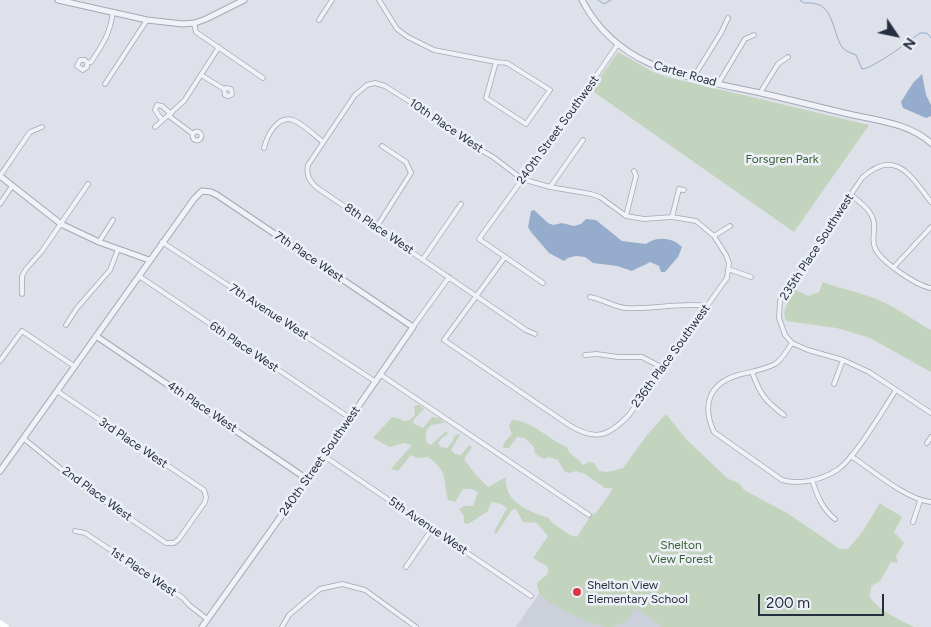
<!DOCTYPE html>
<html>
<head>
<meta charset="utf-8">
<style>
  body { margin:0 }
  #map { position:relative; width:931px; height:627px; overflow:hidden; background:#dee1e9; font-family:Figtree,sans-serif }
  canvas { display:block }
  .north { position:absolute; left:871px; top:10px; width:50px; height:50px; -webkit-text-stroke:4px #edf0f6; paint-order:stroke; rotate:124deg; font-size:14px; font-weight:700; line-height:20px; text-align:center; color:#252e41 }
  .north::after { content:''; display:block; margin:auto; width:18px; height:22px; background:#252e41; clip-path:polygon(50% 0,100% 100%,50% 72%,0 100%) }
  .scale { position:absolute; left:758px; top:594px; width:126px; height:22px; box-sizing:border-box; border:2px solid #252e41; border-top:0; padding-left:6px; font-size:15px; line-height:18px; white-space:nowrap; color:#252e41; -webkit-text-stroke:4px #edf0f6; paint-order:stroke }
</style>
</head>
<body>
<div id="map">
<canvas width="931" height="627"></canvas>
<div class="north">N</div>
<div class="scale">200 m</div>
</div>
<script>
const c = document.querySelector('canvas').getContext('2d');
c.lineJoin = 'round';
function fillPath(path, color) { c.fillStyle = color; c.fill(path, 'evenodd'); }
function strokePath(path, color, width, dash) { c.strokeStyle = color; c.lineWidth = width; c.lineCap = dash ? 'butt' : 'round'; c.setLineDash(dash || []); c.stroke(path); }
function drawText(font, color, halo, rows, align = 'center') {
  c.font = font + ' Figtree,sans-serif'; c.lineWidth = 5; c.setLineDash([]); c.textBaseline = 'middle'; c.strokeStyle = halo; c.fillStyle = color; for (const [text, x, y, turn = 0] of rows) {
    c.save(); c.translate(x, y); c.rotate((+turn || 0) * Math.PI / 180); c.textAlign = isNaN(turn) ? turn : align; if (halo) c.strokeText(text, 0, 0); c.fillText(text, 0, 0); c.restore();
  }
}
fillPath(new Path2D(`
  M564 558 663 627H516Z`), '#cbd0db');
fillPath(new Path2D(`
  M618 52 653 72 667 77 869 125 794 232 591 90Z
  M823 282C841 289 859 292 876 299 896 307 913 320 931 330V372L870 338 837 328 786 321 784 313 792 288 808 296 819 292Z
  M419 405 424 409 414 419 413 423 423 428 432 417 439 418 445 423 431 425 426 431V442L431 445 446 431 448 434 441 439 438 443 441 447 447 448 453 441 454 436 458 434 460 435 451 450 455 454 461 455 469 445 472 447 464 459 476 475 488 487 506 477C503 502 530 512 549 518L551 522 570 535 577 537 589 518 594 513 595 514 611 492 612 488H605L585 474 576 471 569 473 564 471 558 460 549 457 544 459 535 454 534 447 525 438 517 437 509 448H503L504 443 512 434 509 426 512 420C529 419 551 441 567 447 569 455 574 455 578 460 580 461 581 463 583 465L589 462 594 463 599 471 607 472 623 468 647 435 666 414 686 439 728 479 739 483 744 490 787 513 840 549H848L863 531 880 503C887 509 894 511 902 517L894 532 904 543 896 556 898 563 891 562 880 581 871 586V591L869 595C877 611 899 619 914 627H661L660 625 637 609H632V616C624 622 618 627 608 627 596 627 552 606 543 597 539 593 537 589 537 583L548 574V567L533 558 548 536 537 523 523 522 516 509 512 510 496 534 494 532 507 508 501 504 492 502 487 512 468 524 464 523V516L459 509 464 506H473L478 492 472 489H463L455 502 448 500C443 479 448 471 428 457L417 458 411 455 398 471 391 469 412 445 404 443 390 447 373 438 392 417C402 417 404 427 415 415L414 406Z`), '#c2d4be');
fillPath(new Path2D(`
  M922 74 926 95 931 105V116L926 118 903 108 901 102 913 83Z
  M534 210 548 223 553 225 562 223 574 226 581 224 586 219 596 220 622 241 646 244C656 236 673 237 682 247L678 257 665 272H661L659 266 650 262C644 266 638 267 632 271L617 266 593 263 585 257 576 256 568 258 564 261 549 253 531 232 528 227 531 211Z`), '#95accd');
strokePath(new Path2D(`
  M598 0 604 4 611 0
  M800 0 804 3C835 0 831 30 842 47 845 51 851 53 856 55L862 69C872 69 910 41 920 33H927L931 38`), '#95accd', 1);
const minor = new Path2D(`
  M379 0 397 29 408 37 434 50 496 62
  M319 20 332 0
  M194 23 196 32 263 78
  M496 62 507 63 550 90 526 124 486 98Z
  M87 63V67L83 70 77 66 80 60H85L87 63 91 62C103 44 110 34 113 12
  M201 75 224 89 226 88 231 89 232 94 229 96 225 95 224 89
  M693 78 721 33 728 18
  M105 84 147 20
  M718 84 745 39 754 35
  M760 93 778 64 788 57
  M169 116 193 134
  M162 120 155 110 157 105 162 106 171 114
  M155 127 184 101 219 47
  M192.5 136a4.5 4.5 0 1 1 9 0a4.5 4.5 0 1 1-9 0Z
  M264 148C267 136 277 115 293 120 302 123 315 136 323 142
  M0 176 30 132 42 127
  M550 187 583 140
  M851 195C862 204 876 213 874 229 874 235 872 242 875 248 880 261 917 286 931 288
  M931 202C911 176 895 147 862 178L788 288 780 301 779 318 785 335 792 343 808 350 843 360 869 372 931 413
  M0 204 12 186
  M626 216 636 176 634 171
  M672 217 679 189 684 190
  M376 228 411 173 406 162 382 146
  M714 236 730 226
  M99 242 113 220
  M162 242 376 382
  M505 257 444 340 569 425C595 441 608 437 629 415L727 278 729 263 726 255 714 236 696 221 672 217 644 219 626 216 600 197 591 194 550 187 522 179 493 157 472 145 450 127 385 86 375 83 367 85 355 95 308 165C306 175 309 180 316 187L526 330 535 334
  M423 259 461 204
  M894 267 931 227
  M728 269 751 277
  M139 276 350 418
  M543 283 479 239 572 111 618 44
  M22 294V276L26 269 42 251 88 184
  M590 297C603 299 613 307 626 308 654 310 680 302 707 306
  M66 325 77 308 110 270 118 249
  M413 327 449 277
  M792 343C787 350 782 360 775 364 763 370 750 372 738 375 708 384 702 406 714 432L782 480C799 485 822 480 837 470 855 458 883 410 896 390
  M585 355 597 354 618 357H642L663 368
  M0 361 22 331 74 366
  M752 372C760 394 765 401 784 415
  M381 375 589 515
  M834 384 843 360
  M23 438 81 485 166 543H174L179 539 205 502 206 497 204 490 57 391
  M927 443 931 437
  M324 456 531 596
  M851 456C872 470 907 500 931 502
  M812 480C817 495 822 509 835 519
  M913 522 920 501
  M75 531 85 533 183 598 189 605 207 619
  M406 567 432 529
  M282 627 289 615 320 589 342 584 365 590 416 627`);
const tertiary = new Path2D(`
  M58 0 147 20 183 24 195 23 206 19 244 0
  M582 0C619 71 691 78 761 93 792 100 822 108 853 115 881 121 909 124 931 143
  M0 176 61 224 99 242 149 260
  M96 336 307 479
  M0 471 194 199 202 191 211 192 217 195 413 327 324 456 202 627`);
strokePath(minor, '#a3a8b3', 5.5);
strokePath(tertiary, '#a3a8b3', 7);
strokePath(minor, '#f1f2f7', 4);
strokePath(tertiary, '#f1f2f7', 5);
strokePath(new Path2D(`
  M0 623 6 627`), '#fff', 5.5);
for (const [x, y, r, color] of [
  [577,592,5,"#db3643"]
]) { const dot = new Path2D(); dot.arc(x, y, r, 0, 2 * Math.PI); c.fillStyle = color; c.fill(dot); strokePath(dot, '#edf0f6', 2); }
drawText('12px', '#252e41', '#edf0f6', [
  ["Carter Road",685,74,16],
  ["10th Place West",446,126,34],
  ["240th Street Southwest",558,130,-54],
  ["8th Place West",379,229,34],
  ["235th Place Southwest",817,247,-57],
  ["7th Place West",309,257,34],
  ["7th Avenue West",269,312,33],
  ["6th Place West",244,347,34],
  ["236th Place Southwest",671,356,-54],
  ["4th Place West",202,407,34],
  ["3rd Place West",133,443,34],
  ["240th Street Southwest",320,461,-55],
  ["2nd Place West",97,494,36],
  ["5th Avenue West",428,526,34],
  ["1st Place West",143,572,34]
]);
drawText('12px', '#375e31', '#edf0f6', [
  ["Forsgren Park",782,159],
  ["Shelton",681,545],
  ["View Forest",681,559]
]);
drawText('12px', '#252e41', '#edf0f6', [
  ["Shelton View",587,585],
  ["Elementary School",587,599]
], 'left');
</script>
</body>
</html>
